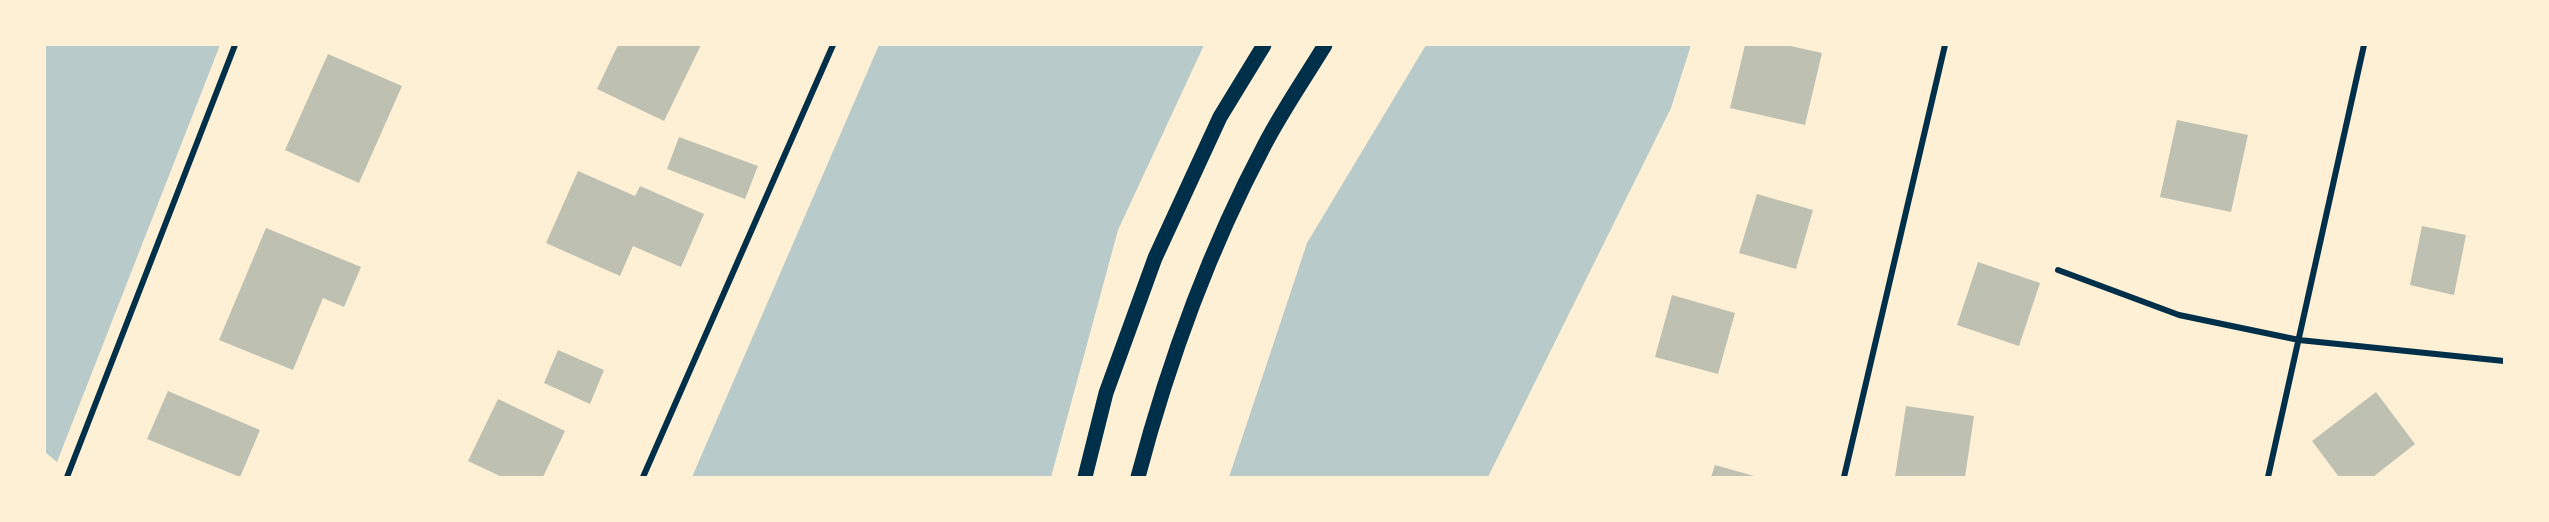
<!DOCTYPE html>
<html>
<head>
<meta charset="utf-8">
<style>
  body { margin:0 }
  #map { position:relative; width:2549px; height:522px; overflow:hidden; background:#fdf0d5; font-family:"Work Sans",sans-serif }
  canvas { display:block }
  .frame { position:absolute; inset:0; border:46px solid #fdf0d5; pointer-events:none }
</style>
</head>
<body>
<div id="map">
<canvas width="2549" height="522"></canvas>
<div class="frame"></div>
</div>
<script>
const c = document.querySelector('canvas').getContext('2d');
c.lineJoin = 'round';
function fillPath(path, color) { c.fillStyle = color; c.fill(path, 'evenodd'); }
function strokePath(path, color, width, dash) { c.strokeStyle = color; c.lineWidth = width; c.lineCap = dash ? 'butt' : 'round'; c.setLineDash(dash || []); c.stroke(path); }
fillPath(new Path2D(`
  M45 45H220L57 462 45 452Z
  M879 45H1204L1118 230 1051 477H692Z
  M1426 45H1691L1671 108 1488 477H1229L1307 243Z`), '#b9caca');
fillPath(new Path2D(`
  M618 45H701L664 121 597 89Z
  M1745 45H1786L1822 53 1805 125 1730 108Z
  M328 54 402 86 359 183 285 150Z
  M2177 120 2248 135 2231 212 2160 197Z
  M679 137 758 166 745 199 667 169Z
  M578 171 635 196 640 186 704 214 681 267 633 246 620 276 546 243Z
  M1757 194 1813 210 1796 269 1739 253Z
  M2422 226 2466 235 2454 295 2410 285Z
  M266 228 361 267 344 307 323 298 293 370 219 340Z
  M1978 262 2040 283 2019 346 1957 325Z
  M1672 295 1735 313 1718 374 1655 357Z
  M558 350 604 370 590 404 544 383Z
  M168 391 260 430 240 477 147 439Z
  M2376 392 2415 444 2373 477H2339L2312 441Z
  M498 399 565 431 543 477H502L468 461Z
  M1906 406 1974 416 1965 477H1895Z
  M1715 465 1754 476 1753 477H1711Z`), '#bec0b2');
strokePath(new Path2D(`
  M2058 270 2179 315 2299 340 2504 361
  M67 477 235 45
  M643 477 833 45
  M1844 477 1945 45
  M2268 477 2364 45`), '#003049', 6);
strokePath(new Path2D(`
  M1085 477 1106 393 1155 258 1220 117 1264 45
  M1138 477C1168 363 1209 250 1264 146 1282 111 1305 78 1325 45`), '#003049', 15);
</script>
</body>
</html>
